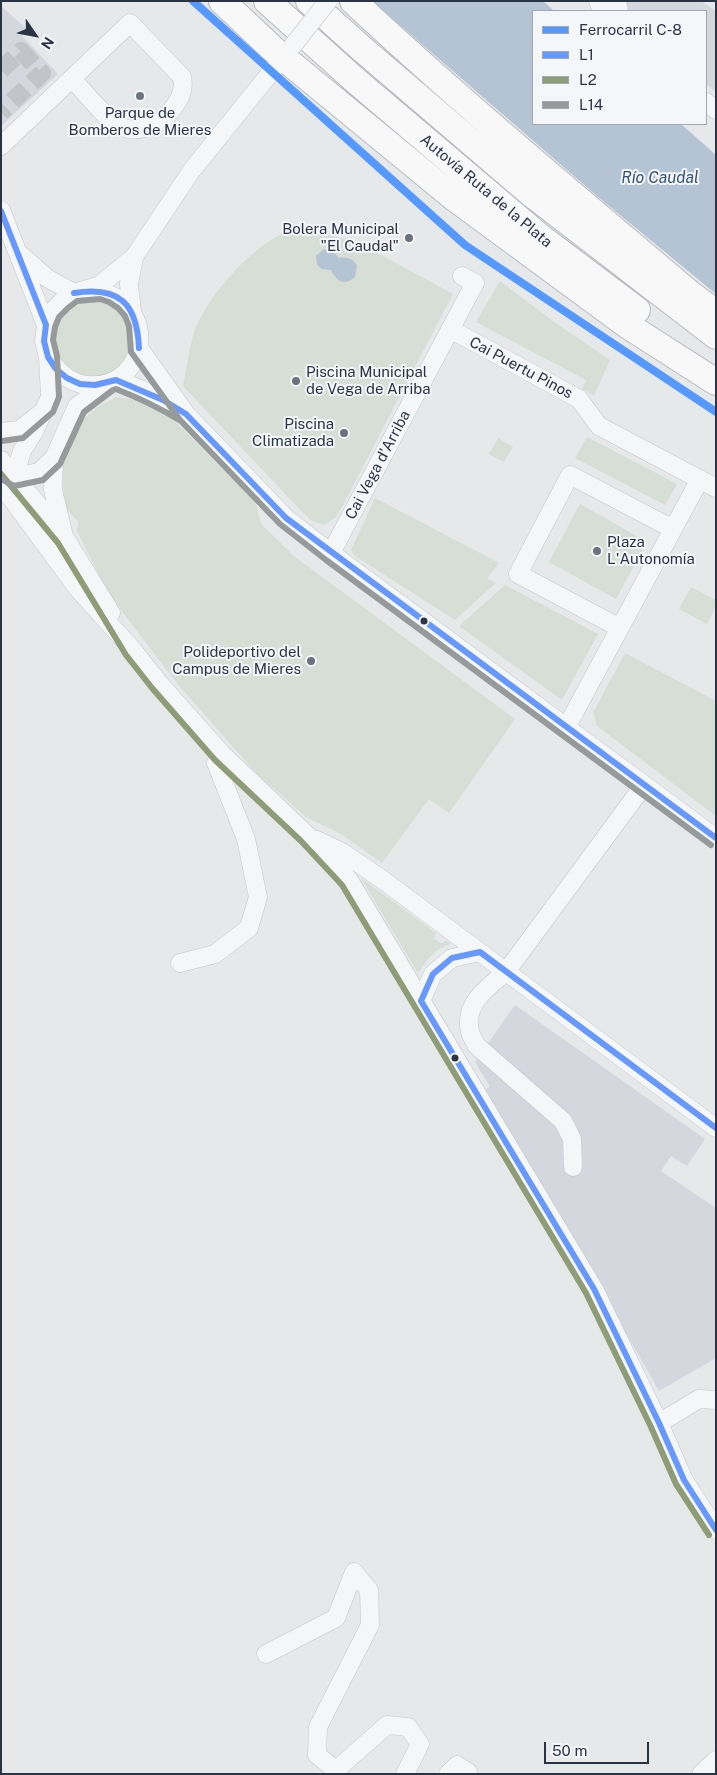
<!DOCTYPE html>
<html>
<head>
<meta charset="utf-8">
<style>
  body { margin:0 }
  #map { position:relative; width:717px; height:1775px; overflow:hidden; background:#e6e8ea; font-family:"Public Sans",sans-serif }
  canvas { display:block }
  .frame { position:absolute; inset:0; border:2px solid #2b3445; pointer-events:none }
  .legend { position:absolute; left:532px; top:10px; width:175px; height:115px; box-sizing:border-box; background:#f4f6f9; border:1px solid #a4a8b1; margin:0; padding:6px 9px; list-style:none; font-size:15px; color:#2b3445 }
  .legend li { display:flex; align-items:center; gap:10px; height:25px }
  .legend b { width:25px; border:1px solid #a4a8b1 }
  .north { position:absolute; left:10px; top:10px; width:50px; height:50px; -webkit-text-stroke:4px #f4f6f9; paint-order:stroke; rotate:123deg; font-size:14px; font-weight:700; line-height:20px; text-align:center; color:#2b3445 }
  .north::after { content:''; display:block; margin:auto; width:18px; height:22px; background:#2b3445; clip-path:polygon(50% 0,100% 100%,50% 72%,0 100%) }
  .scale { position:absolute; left:544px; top:1742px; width:105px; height:22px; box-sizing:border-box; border:2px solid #2b3445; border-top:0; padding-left:6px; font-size:15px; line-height:18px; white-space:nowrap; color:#2b3445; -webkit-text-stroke:4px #f4f6f9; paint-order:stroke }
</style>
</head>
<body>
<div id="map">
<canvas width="717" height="1775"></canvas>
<div class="frame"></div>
<ul class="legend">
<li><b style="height:6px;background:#59f"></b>Ferrocarril C-8</li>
<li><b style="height:6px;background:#6798fe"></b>L1</li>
<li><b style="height:6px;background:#8e9c77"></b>L2</li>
<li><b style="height:6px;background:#979a9a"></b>L14</li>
</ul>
<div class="north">N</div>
<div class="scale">50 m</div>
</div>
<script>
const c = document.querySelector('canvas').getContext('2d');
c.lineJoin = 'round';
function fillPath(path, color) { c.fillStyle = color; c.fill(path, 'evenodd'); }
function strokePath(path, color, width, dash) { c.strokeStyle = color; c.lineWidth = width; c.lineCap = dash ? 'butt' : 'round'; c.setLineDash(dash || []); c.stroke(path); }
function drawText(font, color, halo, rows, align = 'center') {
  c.font = font + ' "Public Sans",sans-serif'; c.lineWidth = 4; c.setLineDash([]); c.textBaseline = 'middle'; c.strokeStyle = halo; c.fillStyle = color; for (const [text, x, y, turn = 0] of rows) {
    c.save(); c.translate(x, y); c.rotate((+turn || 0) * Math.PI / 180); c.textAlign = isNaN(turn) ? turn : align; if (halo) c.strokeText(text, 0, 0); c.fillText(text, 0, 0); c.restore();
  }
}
fillPath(new Path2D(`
  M605 1H701L716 11V92L706 84V11H617Z
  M1 6 28 30 22 36 58 74 1 126Z
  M515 1005 705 1139 687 1166 671 1156 661 1171 716 1208V1358L659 1391 626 1333 612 1344 609 1336 622 1324 485 1089 490 1087 475 1062Z`), '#d4d7dd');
fillPath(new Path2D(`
  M315 231 359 243 453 294 343 505 336 517 324 525 310 520 183 386C187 368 189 347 195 330 207 297 251 247 284 233 293 230 306 232 315 231Z
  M500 281 557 324 610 360 594 396 582 389 586 380 476 322Z
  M52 339a40 40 0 1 1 80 0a40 40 0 1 1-80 0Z
  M117 397 144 401 163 409 255 502 262 525 295 557 515 719 449 813 429 799 382 863 341 834 306 817 256 773 176 682 108 593 76 529 79 523 65 507 62 469 75 428 96 408Z
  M587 437 677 484 665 505 575 458Z
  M498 438 513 447 504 462 489 454Z
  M375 498 499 563 487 578 496 583 455 620 355 556 351 550Z
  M580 504 647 542 616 599 549 562Z
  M505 585 598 634 562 700 459 626Z
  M691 587 716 600V607L707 624 679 609Z
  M625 653 716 701V816L597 726 593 713Z
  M361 878 436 933 433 938 442 944 445 940 451 944C435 948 426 960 418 973Z`), '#d6ded6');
fillPath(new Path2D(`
  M372 1H543L554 11H533V124H681L716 155V294L597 196Z
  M324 249 332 251 339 258C347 257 353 258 357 266L355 277C343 287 337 281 331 270L322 269 317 265 316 256Z`), '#b4c4d5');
strokePath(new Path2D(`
  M1 70 21 51 42 73 1 112`), '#c1c4c9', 18, [18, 9]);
const minor = new Path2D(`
  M598 1 602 11
  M617 1 619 11
  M706 102 716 110
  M1 146 130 23 182 77C185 91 179 101 170 112 164 120 154 126 144 128 137 130 129 130 122 127 106 120 85 92 72 79
  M1 210 46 325
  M22 256 47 278 74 293
  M132 311 129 284 134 257
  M450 329 579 399 599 426 716 488
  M139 348 186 414 286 518 331 553 716 838
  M48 357C58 372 69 383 87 385 152 391 161 294 88 290
  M116 380 140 389 181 411
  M1 432 19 430 41 413
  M1 460 65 538 111 613
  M6 471 14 477 39 472 54 458
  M1 484 77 588 133 650 159 683 222 754 307 835 349 880 594 1289 659 1423 684 1480 716 1530
  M28 504 19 493 14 477 22 451 34 432 50 397 48 357 44 341 46 325 52 312 62 301 74 293 100 285 134 257 192 170 289 50
  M63 532 53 490 54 458 77 406 109 383
  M331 553 475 283 462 276
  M620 628 518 574 570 475 673 529
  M566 728 700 479
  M317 840 342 852 383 880 716 1128
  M180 963 215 954 249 928 258 897 246 839 216 763 222 754
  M421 1001 433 974 452 958 480 952
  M573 1167 572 1139 563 1121 477 1046C475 1042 471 1036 470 1032 463 1004 488 987 506 972L644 785
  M659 1423 699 1399 716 1400
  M266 1654 336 1618 354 1572 369 1590 370 1625 318 1727 317 1755 336 1770 387 1725 408 1727 420 1744 405 1774
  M448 1774 457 1765 468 1772V1774
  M701 1774 716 1760`);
const highway = new Path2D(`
  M222 1 273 49 453 197 627 325 716 382
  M267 1 356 81 539 236 637 310
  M309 1 361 48 533 195 716 336
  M353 1C461 102 576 197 689 293L716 313`);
strokePath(minor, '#c4c6c8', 19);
strokePath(highway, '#b8bbbf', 28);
strokePath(minor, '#f5f6f7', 18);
strokePath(highway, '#f8f8f8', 26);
const minorBridge = new Path2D(`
  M291 48 328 1`);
strokePath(minorBridge, '#c4c6c8', 19, []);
strokePath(minorBridge, '#f5f6f7', 18);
strokePath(new Path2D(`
  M1 211 46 325 44 341 48 357 56 369 67 378 80 384 95 385 116 380 163 400 186 414 286 518 716 838
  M74 293C119 286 137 303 139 348
  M716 1128 480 952 452 958 433 974 421 1001 594 1289 659 1423 684 1480 716 1530`), '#6798fe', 6);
strokePath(new Path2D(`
  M1 474 58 543 126 655 152 688 215 760 301 841 342 885 586 1293 651 1427 676 1484 709 1535`), '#8e9c77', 6);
strokePath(new Path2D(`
  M2 441 23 438 53 412 59 397 57 356 53 340 55 327 59 317 68 308 77 301 100 299 109 302 118 308 125 316 129 326 131 352 180 420 280 524 326 560 711 845
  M1 479 14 486 43 480 60 464 84 412 113 390 116 389C139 398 160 408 181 421`), '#979a9a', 6);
strokePath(new Path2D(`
  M193 1 465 245 716 412`), '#59f', 8);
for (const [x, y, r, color] of [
  [140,96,5,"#6c737f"],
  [409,238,5,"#6c737f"],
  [296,381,5,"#6c737f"],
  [344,433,5,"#6c737f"],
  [597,551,5,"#6c737f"],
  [424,621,4.5,"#2b3445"],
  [311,661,5,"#6c737f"],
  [455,1058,4.5,"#2b3445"]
]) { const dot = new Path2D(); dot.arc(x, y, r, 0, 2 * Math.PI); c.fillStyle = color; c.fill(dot); strokePath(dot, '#f4f6f9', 2); }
drawText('15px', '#2b3445', '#f4f6f9', [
  ["Parque de",140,113,"center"],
  ["Bomberos de Mieres",140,130,"center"],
  ["Bolera Municipal",399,229],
  ["\"El Caudal\"",399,246],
  ["Piscina Municipal",306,372,"left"],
  ["de Vega de Arriba",306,389,"left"],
  ["Piscina",334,424],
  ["Climatizada",334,441],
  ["Plaza",607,542,"left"],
  ["L'Autonomía",607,559,"left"],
  ["Polideportivo del",301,652],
  ["Campus de Mieres",301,669]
], 'right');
drawText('15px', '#2b3445', '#f4f6f9', [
  ["Autovía Ruta de la Plata",486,191,40],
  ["Cai Puertu Pinos",521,368,28],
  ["Cai Vega d'Arriba",378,465,-62]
]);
drawText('italic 16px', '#34527a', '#f4f6f9', [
  ["Río Caudal",660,178]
]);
</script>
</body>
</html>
